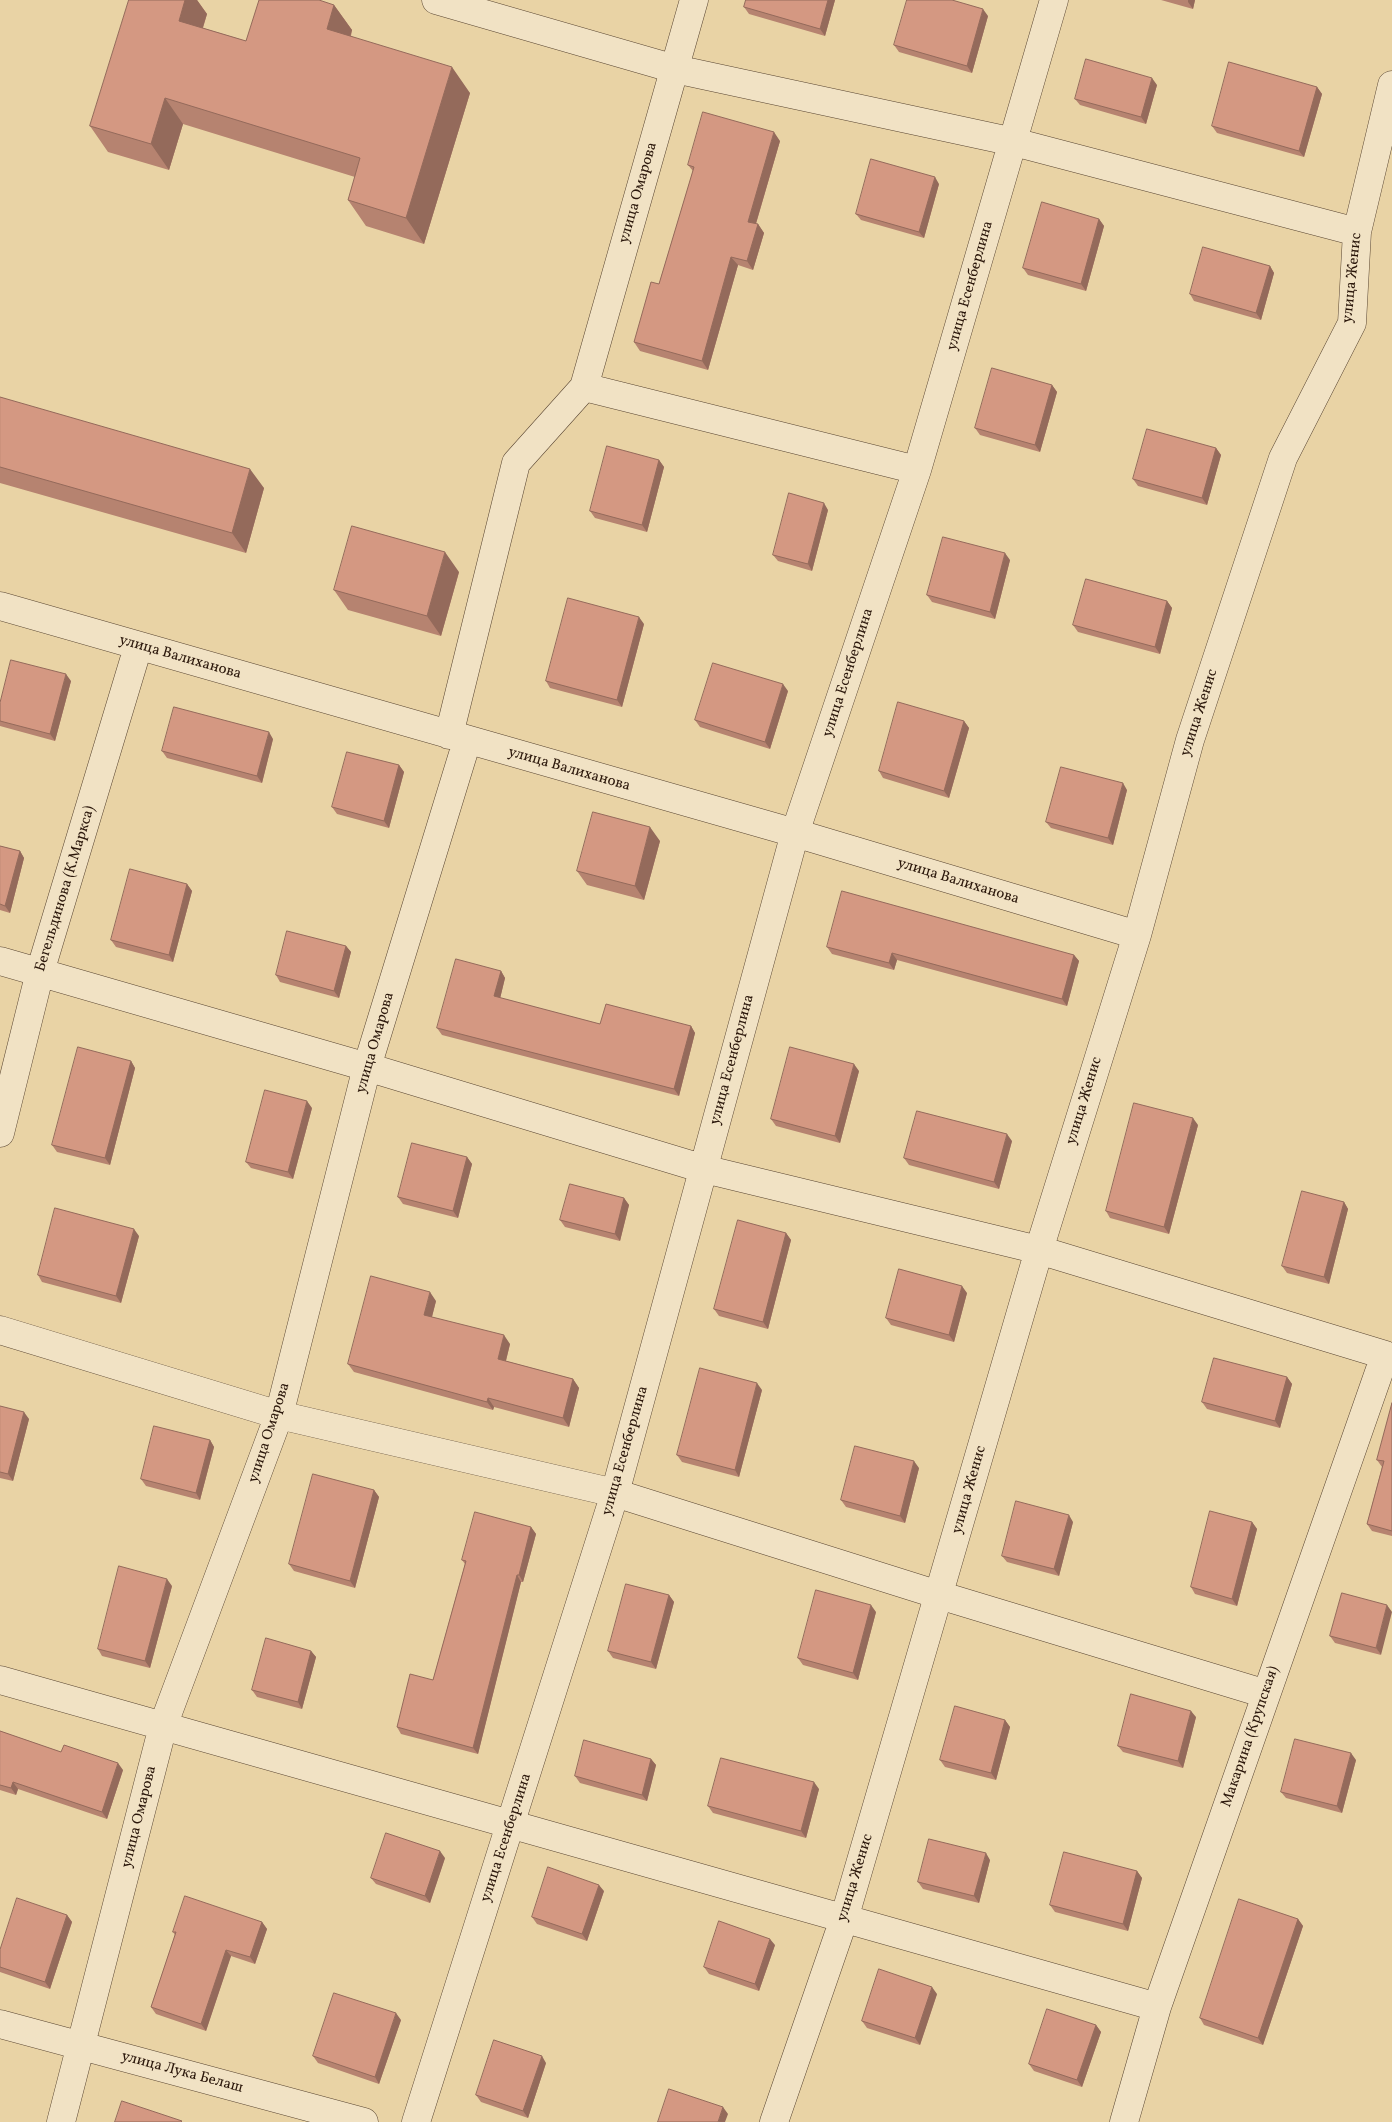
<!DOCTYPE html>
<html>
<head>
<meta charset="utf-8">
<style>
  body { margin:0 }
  canvas { display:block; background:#e9d3a5 }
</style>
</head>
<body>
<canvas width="1392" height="2122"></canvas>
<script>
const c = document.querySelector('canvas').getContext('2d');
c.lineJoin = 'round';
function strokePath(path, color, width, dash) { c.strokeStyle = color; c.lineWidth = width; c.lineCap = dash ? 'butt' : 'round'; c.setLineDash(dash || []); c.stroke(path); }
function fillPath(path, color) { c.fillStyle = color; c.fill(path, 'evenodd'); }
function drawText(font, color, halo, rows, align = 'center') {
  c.font = font + ' Vollkorn,serif'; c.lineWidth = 4; c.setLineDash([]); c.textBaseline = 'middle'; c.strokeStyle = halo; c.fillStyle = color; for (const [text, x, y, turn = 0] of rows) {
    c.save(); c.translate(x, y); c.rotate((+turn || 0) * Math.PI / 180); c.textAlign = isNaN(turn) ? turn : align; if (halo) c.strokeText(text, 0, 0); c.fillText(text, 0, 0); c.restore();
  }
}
const minor = new Path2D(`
  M436 0 675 69 1014 142 1357 232
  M584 387 917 470
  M0 606 795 833 1137 935
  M449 735 516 463 584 387 694 0
  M0 961 367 1067 704 1169 1039 1250 1385 1355 1157 2007 1124 2122
  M0 1133 40 972 138 647
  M0 1330 279 1415 615 1493 939 1595 1266 1694
  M0 1680 1157 2007
  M0 2024 364 2122
  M61 2122 163 1726 279 1415 367 1067 467 741
  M416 2122 615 1493 795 833 917 470 1054 0
  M774 2122 844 1919 1039 1250 1137 935 1190 740 1283 458 1352 323 1357 232 1392 85`);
strokePath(minor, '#5a4632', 29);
strokePath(minor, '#f1e2c4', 28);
fillPath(new Path2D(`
  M129 0H197L207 14 203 28 246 41 334 5 352 30 351 36 470 93 424 244 366 226 348 200 355 177 183 124 169 170 108 152 90 126Z
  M746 0H835L825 36 749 14 744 7Z
  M1161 0H1195L1193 9Z
  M988 16 972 73 899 52 894 45Z
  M1157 85 1146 124 1080 105 1075 99Z
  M1317 87 1322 94 1304 157 1217 133 1212 126Z
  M780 141 756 224H758L764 233 753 270 738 265 708 370 640 351 634 342 659 284 693 171 688 165Z
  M939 184 924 238 861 220 856 214Z
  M1099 219 1104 226 1086 291 1028 275 1023 268Z
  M1270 266 1274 273 1261 320 1194 301 1190 294Z
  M1052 385 1057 392 1040 452 980 435 975 428Z
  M0 397 264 488 246 553 0 483Z
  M1216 448 1221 455 1207 505 1138 486 1133 479Z
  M659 460 664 467 647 532 595 518 590 511Z
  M828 510 812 571 778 561 773 555Z
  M1010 560 995 619 932 602 927 595Z
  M459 572 441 636 348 610 334 590Z
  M1167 601 1172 608 1160 654 1078 632 1073 625Z
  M644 624 622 707 550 688 546 681Z
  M71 681 55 741 0 726V703Z
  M788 691 770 749 700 727 695 720Z
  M964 721 969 728 949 798 883 778 879 771Z
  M273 739 262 783 167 758 162 751Z
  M399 765 404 772 389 828 337 814 332 807Z
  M1127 790 1113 845 1051 828 1046 822Z
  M660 841 644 900 587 885 577 871Z
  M0 846 20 851 24 858 10 913 0 910Z
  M187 884 192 891 173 962 116 947 111 940Z
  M346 946 351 952 339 998 280 982 276 975Z
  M827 947 1074 955 1079 961 1067 1006 897 960 894 970 832 954Z
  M501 971 505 978 500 998 600 1024 691 1026 695 1033 679 1096 442 1035 437 1028Z
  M131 1061 135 1068 110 1165 57 1152 52 1145Z
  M859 1071 840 1143 776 1126 771 1119Z
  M312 1108 293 1179 251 1168 246 1162Z
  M1198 1125 1169 1234 1110 1218 1106 1211Z
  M1012 1141 999 1189 909 1165 904 1158Z
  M467 1157 472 1164 458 1218 403 1204 398 1197Z
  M624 1198 629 1205 620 1241 565 1227 560 1220Z
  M1344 1202 1348 1209 1329 1284 1287 1273 1282 1266Z
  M786 1233 791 1240 768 1329 719 1316 714 1309Z
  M139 1236 121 1303 42 1282 38 1275Z
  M967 1293 954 1342 891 1325 886 1318Z
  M436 1301 432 1317 510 1344 506 1361 573 1379 579 1388 569 1427 494 1407 493 1410 354 1372 348 1364Z
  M1287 1377 1292 1384 1280 1428 1207 1409 1202 1402Z
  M762 1390 739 1477 682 1462 677 1455Z
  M1392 1403V1536L1372 1531 1367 1524 1382 1467 1377 1460Z
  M0 1406 29 1419 13 1481 0 1478Z
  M210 1440 214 1447 200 1500 146 1486 141 1479Z
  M919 1468 905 1523 846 1507 841 1500Z
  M374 1490 379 1497 355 1588 294 1571 289 1564Z
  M1073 1522 1059 1576 1007 1562 1002 1556Z
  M1252 1522 1257 1529 1237 1606 1195 1594 1191 1587Z
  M531 1527 536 1534 523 1582H521L478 1754 401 1734 397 1727 433 1680 465 1564 462 1560Z
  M172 1586 150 1668 102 1656 98 1649Z
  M1342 1593 1381 1655 1335 1643 1330 1636Z
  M669 1595 674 1602 656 1669 613 1658 608 1651Z
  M876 1612 858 1680 803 1665 798 1658Z
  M311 1651 316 1657 302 1709 257 1697 252 1690Z
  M1196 1717 1183 1768 1123 1752 1118 1746Z
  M1005 1720 1010 1727 996 1780 945 1767 940 1760Z
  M0 1731 61 1752 123 1770 107 1819 18 1789 16 1795 0 1790Z
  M651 1759 656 1765 647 1801 580 1783 575 1776Z
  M1356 1760 1342 1813 1286 1798 1281 1792Z
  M819 1789 806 1838 713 1813 708 1806Z
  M445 1858 430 1903 376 1884 371 1878Z
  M990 1860 979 1903 923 1889 918 1882Z
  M1137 1871 1142 1878 1128 1931 1055 1912 1050 1905Z
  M604 1891 587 1941 537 1924 532 1917Z
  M67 1915 72 1922 50 1989 0 1972V1950Z
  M1298 1919 1303 1926 1263 2045 1204 2025 1200 2018Z
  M262 1922 267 1929 255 1964 231 1956 206 2031 156 2014 151 2007 175 1935 173 1932Z
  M775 1945 759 1991 709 1974 704 1967Z
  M937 1994 920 2045 867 2028 862 2021Z
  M401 2020 379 2084 318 2063 313 2056Z
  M1096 2025 1101 2032 1082 2087 1034 2071 1029 2064Z
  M546 2063 528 2118 481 2102 476 2095Z`), '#b68370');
fillPath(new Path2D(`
  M185 0H197L207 14 197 46 179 21Z
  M828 0H835L825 36 820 29Z
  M1188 0H1195L1193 9 1188 2Z
  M334 5 352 30 345 55 327 29Z
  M983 9 988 16 972 73 967 66Z
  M452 67 470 93 424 244 406 218Z
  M1152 78 1157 85 1146 124 1141 117Z
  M1317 87 1322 94 1304 157 1299 151Z
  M165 98 183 124 169 170 151 144Z
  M774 132 780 141 754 230 748 222Z
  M935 177 939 184 924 238 919 232Z
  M1099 219 1104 226 1086 291 1081 284Z
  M758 224 764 233 753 270 747 261Z
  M731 257 738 265 708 370 702 361Z
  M1270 266 1274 273 1261 320 1256 313Z
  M1052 385 1057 392 1040 452 1035 445Z
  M1216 448 1221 455 1207 505 1202 498Z
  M659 460 664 467 647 532 642 525Z
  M250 469 264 488 246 553 232 533Z
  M824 503 828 510 812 571 808 564Z
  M445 552 459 572 441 636 427 616Z
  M1005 553 1010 560 995 619 990 612Z
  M1167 601 1172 608 1160 654 1155 647Z
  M639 617 644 624 622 707 617 700Z
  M66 674 71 681 55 741 50 734Z
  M783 684 788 691 770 749 765 742Z
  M964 721 969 728 949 798 944 791Z
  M269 732 273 739 262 783 257 776Z
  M399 765 404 772 389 828 384 821Z
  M1123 783 1127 790 1113 845 1108 838Z
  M650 827 660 841 644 900 635 886Z
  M20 851 24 858 10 913 5 906Z
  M187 884 192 891 173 962 169 955Z
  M346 946 351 952 339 998 334 991Z
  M892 953 897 960 894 970 889 963Z
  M1074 955 1079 961 1067 1006 1062 999Z
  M501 971 505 978 499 1003 494 996Z
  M691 1026 695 1033 679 1096 674 1089Z
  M131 1061 135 1068 110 1165 105 1158Z
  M854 1064 859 1071 840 1143 835 1136Z
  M307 1101 312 1108 293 1179 288 1172Z
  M1193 1118 1198 1125 1169 1234 1164 1227Z
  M1007 1134 1012 1141 999 1189 994 1182Z
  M467 1157 472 1164 458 1218 453 1211Z
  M624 1198 629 1205 620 1241 615 1234Z
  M1344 1202 1348 1209 1329 1284 1324 1277Z
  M134 1229 139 1236 121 1303 116 1296Z
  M786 1233 791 1240 768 1329 763 1322Z
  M962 1286 967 1293 954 1342 949 1335Z
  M430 1292 436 1301 430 1324 424 1315Z
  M504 1335 510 1344 504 1368 498 1359Z
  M1287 1377 1292 1384 1280 1428 1275 1421Z
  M573 1379 579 1388 569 1427 563 1418Z
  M757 1383 762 1390 739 1477 735 1470Z
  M488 1398 494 1407 493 1410 487 1402Z
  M24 1412 29 1419 13 1481 8 1474Z
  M210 1440 214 1447 200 1500 196 1493Z
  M914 1461 919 1468 905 1523 900 1516Z
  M374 1490 379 1497 355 1588 350 1581Z
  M1069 1515 1073 1522 1059 1576 1054 1569Z
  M1252 1522 1257 1529 1237 1606 1232 1599Z
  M531 1527 536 1534 523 1582 519 1575Z
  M517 1575 521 1582 478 1754 473 1748Z
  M167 1579 172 1586 150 1668 145 1661Z
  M669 1595 674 1602 656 1669 651 1662Z
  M871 1605 876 1612 858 1680 853 1673Z
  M1387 1605 1392 1612 1381 1655 1376 1648Z
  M311 1651 316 1657 302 1709 298 1702Z
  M1191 1711 1196 1717 1183 1768 1178 1761Z
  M1005 1720 1010 1727 996 1780 991 1773Z
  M1351 1753 1356 1760 1342 1813 1337 1806Z
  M651 1759 656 1765 647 1801 642 1795Z
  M118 1763 123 1770 107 1819 102 1812Z
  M13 1782 18 1789 16 1795 11 1788Z
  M814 1782 819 1789 806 1838 801 1831Z
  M440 1851 445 1858 430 1903 425 1896Z
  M986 1853 990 1860 979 1903 974 1896Z
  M1137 1871 1142 1878 1128 1931 1123 1924Z
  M599 1885 604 1891 587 1941 582 1934Z
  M67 1915 72 1922 50 1989 45 1982Z
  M1298 1919 1303 1926 1263 2045 1258 2038Z
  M262 1922 267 1929 255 1964 250 1957Z
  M770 1939 775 1945 759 1991 755 1984Z
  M226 1950 231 1956 206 2031 201 2024Z
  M932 1987 937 1994 920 2045 915 2038Z
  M396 2013 401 2020 379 2084 375 2077Z
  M1096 2025 1101 2032 1082 2087 1077 2080Z
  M542 2056 546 2063 528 2118 523 2111Z
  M723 2107 728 2114 725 2122H718Z`), '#946a5b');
const building = new Path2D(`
  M129 0H185L179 21 246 41 259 0H319L334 5 327 29 452 67 406 218 348 200 360 158 165 98 151 144 90 126Z
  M746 0H828L820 29 744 7Z
  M907 0H952L983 9 967 66 894 45Z
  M1086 59 1152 78 1141 117 1075 99Z
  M1229 62 1317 87 1299 151 1212 126Z
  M703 112 774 132 748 222 758 224 747 261 731 257 702 361 634 342 651 282 659 284 694 167 688 165Z
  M871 159 935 177 919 232 856 214Z
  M1042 202 1099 219 1081 284 1023 268Z
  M1203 247 1270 266 1256 313 1190 294Z
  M992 368 1052 385 1035 445 975 428Z
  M0 397 250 469 232 533 0 467Z
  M1147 429 1216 448 1202 498 1133 479Z
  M607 446 659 460 642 525 590 511Z
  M789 493 824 503 808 564 773 555Z
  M352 526 445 552 427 616 334 590Z
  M943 537 1005 553 990 612 927 595Z
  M1086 579 1167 601 1155 647 1073 625Z
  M568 598 639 617 617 700 546 681Z
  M11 660 66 674 50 734 0 721V703Z
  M713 663 783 684 765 742 695 720Z
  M898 702 964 721 944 791 879 771Z
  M174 707 269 732 257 776 162 751Z
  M347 752 399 765 384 821 332 807Z
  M1061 767 1123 783 1108 838 1046 822Z
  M593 812 650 827 635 886 577 871Z
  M0 846 20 851 5 906 0 904Z
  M130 869 187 884 169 955 111 940Z
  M842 891 1074 955 1062 999 892 953 889 963 827 947Z
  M287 931 346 946 334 991 276 975Z
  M456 959 501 971 494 996 600 1024 606 1004 691 1026 674 1089 437 1028Z
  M78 1047 131 1061 105 1158 52 1145Z
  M790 1047 854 1064 835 1136 771 1119Z
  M265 1090 307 1101 288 1172 246 1162Z
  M1134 1103 1193 1118 1164 1227 1106 1211Z
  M917 1111 1007 1134 994 1182 904 1158Z
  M412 1143 467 1157 453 1211 398 1197Z
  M570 1184 624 1198 615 1234 560 1220Z
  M1302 1191 1344 1202 1324 1277 1282 1266Z
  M55 1208 134 1229 116 1296 38 1275Z
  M738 1220 786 1233 763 1322 714 1309Z
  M899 1269 962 1286 949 1335 886 1318Z
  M371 1276 430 1292 424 1315 504 1335 498 1359 573 1379 563 1418 488 1398 487 1402 348 1364Z
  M1214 1358 1287 1377 1275 1421 1202 1402Z
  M700 1368 757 1383 735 1470 677 1455Z
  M1392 1403V1531L1367 1524 1384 1461 1377 1460Z
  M0 1406 24 1412 8 1474 0 1472Z
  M154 1426 210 1440 196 1493 141 1479Z
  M855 1446 914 1461 900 1516 841 1500Z
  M313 1474 374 1490 350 1581 289 1564Z
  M1016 1501 1069 1515 1054 1569 1002 1556Z
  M1210 1511 1252 1522 1232 1599 1191 1587Z
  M475 1512 531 1527 519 1575H517L473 1748 397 1727 410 1674 433 1680 466 1561 462 1560Z
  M119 1566 167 1579 145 1661 98 1649Z
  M626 1584 669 1595 651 1662 608 1651Z
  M816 1590 871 1605 853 1673 798 1658Z
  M1342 1593 1387 1605 1376 1648 1330 1636Z
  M266 1638 311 1651 298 1702 252 1690Z
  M1131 1694 1191 1711 1178 1761 1118 1746Z
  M955 1706 1005 1720 991 1773 940 1760Z
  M0 1731 61 1752 64 1745 118 1763 102 1812 13 1782 11 1788 0 1785Z
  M1295 1739 1351 1753 1337 1806 1281 1792Z
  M584 1740 651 1759 642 1795 575 1776Z
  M721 1758 814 1782 801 1831 708 1806Z
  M386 1833 440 1851 425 1896 371 1878Z
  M929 1839 986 1853 974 1896 918 1882Z
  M1064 1852 1137 1871 1123 1924 1050 1905Z
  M548 1867 599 1885 582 1934 532 1917Z
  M185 1896 262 1922 250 1957 226 1950 201 2024 151 2007 176 1932H173Z
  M17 1898 67 1915 45 1982 0 1967V1950Z
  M1239 1899 1298 1919 1258 2038 1200 2018Z
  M719 1921 770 1939 755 1984 704 1967Z
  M879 1969 932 1987 915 2038 862 2021Z
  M334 1993 396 2013 375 2077 313 2056Z
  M1047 2009 1096 2025 1077 2080 1029 2064Z
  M494 2040 542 2056 523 2111 476 2095Z
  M669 2089 723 2107 718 2122H658Z
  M122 2101 182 2121 181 2122H115Z`);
fillPath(building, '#d49882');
strokePath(building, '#946a5b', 1);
drawText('15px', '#2b170b', '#f1e2c4', [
  ["улица Омарова",639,193,-74],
  ["улица Женис",1353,278,-84],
  ["улица Есенберлина",971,286,-74],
  ["улица Валиханова",180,658,16],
  ["улица Есенберлина",849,673,-72],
  ["улица Женис",1200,713,-72],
  ["улица Валиханова",569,770,16],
  ["улица Валиханова",958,882,17],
  ["Бегельдинова (К.Маркса)",66,889,-73],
  ["улица Омарова",376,1043,-74],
  ["улица Есенберлина",733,1060,-75],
  ["улица Женис",1085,1101,-73],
  ["улица Омарова",270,1433,-72],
  ["улица Есенберлина",626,1451,-74],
  ["улица Женис",970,1490,-74],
  ["Макарина (Крупская)",1251,1737,-71],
  ["улица Омарова",140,1817,-76],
  ["улица Есенберлина",507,1838,-72],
  ["улица Женис",856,1878,-73],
  ["улица Лука Белаш",182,2073,15]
]);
</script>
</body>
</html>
